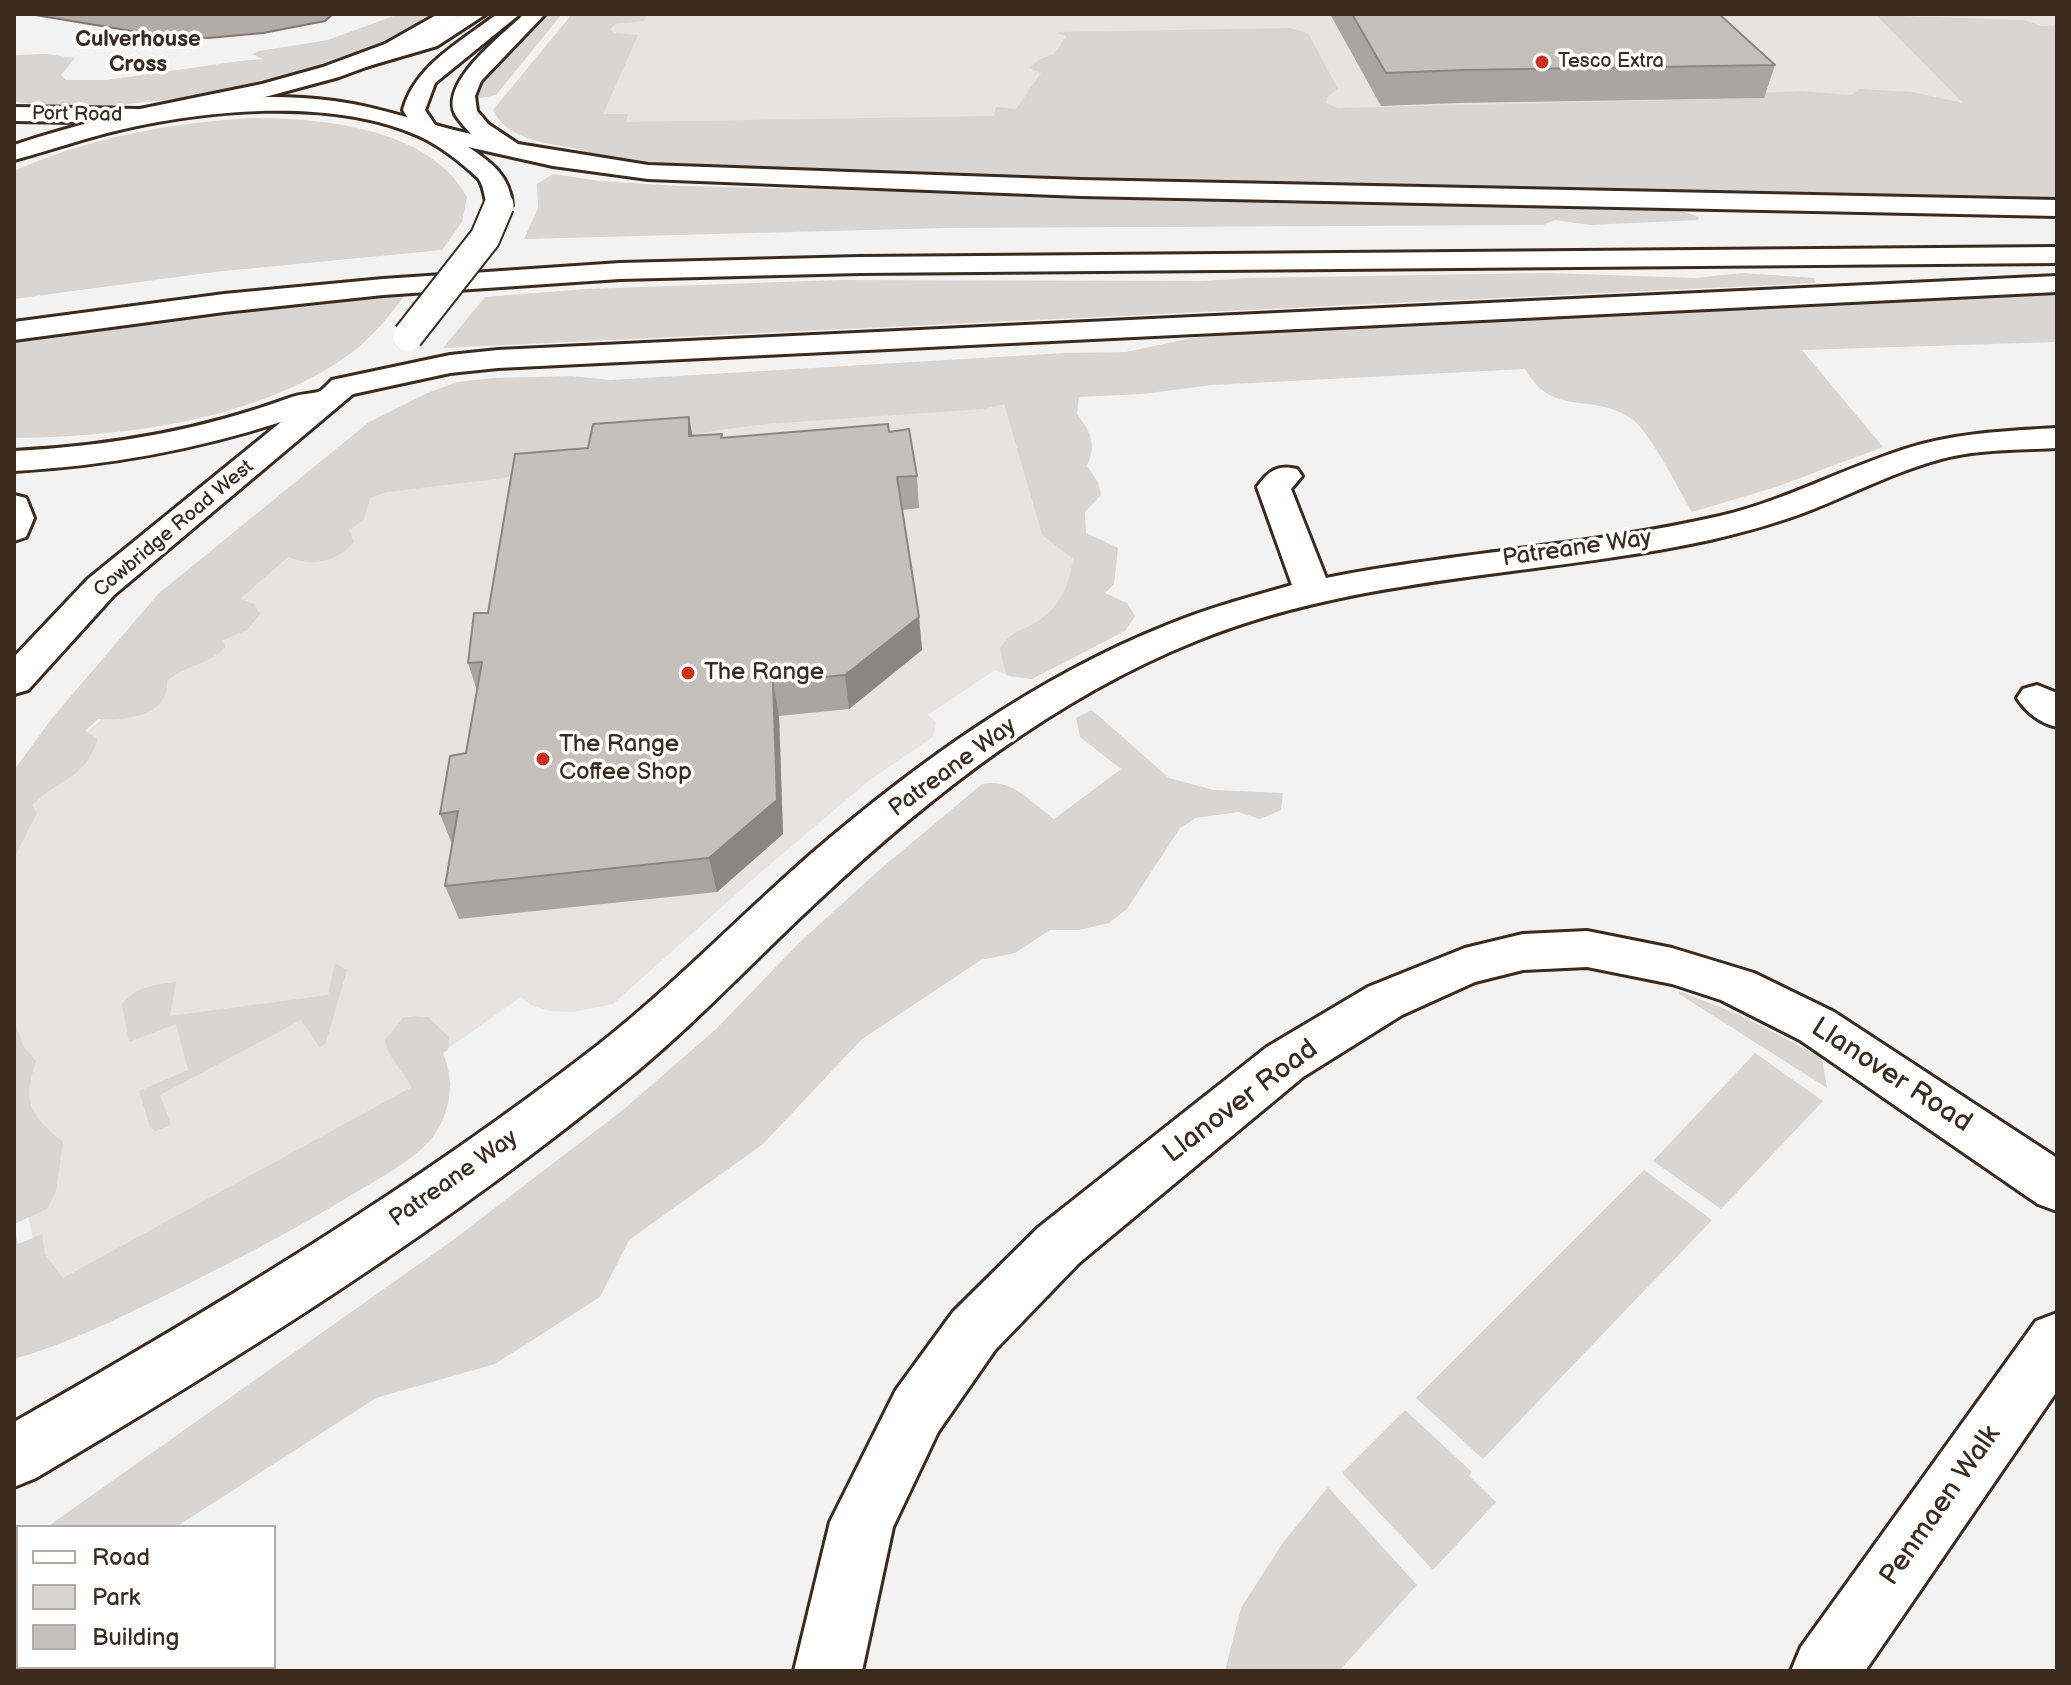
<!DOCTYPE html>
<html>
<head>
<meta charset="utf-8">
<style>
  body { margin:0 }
  #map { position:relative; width:2071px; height:1685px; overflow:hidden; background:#f3f2f2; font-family:"Balsamiq Sans",sans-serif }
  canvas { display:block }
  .frame { position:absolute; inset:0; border:16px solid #3b2a1e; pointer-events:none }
  .legend { position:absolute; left:16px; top:1525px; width:260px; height:144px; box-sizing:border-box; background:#fff; border:2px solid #b1aaa5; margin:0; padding:10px 14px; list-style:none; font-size:24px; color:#3b2a1e }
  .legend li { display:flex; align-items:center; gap:16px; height:40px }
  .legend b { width:40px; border:2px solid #b1aaa5 }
</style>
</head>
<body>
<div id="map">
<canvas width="2071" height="1685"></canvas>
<div class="frame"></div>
<ul class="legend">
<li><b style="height:10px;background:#fff"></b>Road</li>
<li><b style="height:22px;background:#d8d5d2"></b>Park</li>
<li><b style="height:22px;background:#c6c0bd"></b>Building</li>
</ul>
</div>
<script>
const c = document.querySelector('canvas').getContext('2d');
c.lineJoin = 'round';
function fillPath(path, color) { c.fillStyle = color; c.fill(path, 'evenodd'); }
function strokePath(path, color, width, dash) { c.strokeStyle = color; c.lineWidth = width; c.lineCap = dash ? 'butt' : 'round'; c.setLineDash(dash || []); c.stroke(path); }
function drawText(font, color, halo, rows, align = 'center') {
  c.font = font + ' "Balsamiq Sans",sans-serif'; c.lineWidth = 7; c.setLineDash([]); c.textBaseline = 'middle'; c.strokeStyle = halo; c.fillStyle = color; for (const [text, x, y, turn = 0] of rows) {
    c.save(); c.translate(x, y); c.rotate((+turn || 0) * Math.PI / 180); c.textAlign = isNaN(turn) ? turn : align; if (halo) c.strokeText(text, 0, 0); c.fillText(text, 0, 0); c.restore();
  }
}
fillPath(new Path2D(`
  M580 14H2057V25L2041 26 2025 20 1877 15 1965 104 577 137Z
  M1004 404 1042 535 1073 559 1094 646 1032 679 1012 677 995 670 928 715 936 722 933 737 871 779 761 872 613 1004 574 1012 550 1011 531 1005 521 997 443 1052 451 1085 45 1301 14 1143V806L79 739 357 496 722 424Z`), '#e6e3e2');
fillPath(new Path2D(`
  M399 14H440L394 42 348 58 196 97 87 108 14 102V55L46 54 75 58 61 75 66 80H107L240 61 263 59 252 54 259 51 328 40Z
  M543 14H562L496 95 470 100 474 85Z
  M572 14H647L644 21 615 24 610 29 615 33 638 35 603 114H628L626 122 994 116 996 107 1016 109 1041 73 1029 68 1040 59 1054 54 1066 36 1057 33 1062 32 1290 28 1308 33 1338 89 1327 97 1326 103 1338 108 1763 98 1759 93 1801 91 1851 95 1859 89 1912 92 1963 103 1876 15 2025 20 2041 26 2057 25V199L1302 186 720 166 714 169 582 156 585 152 578 149C549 143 507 141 493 110Z
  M253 118C322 118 430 128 467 197L462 222 442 250 214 272 14 299V171C90 137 170 123 253 118Z
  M553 174 600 181 680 186 1678 210 1699 217 1698 220 1590 225 1555 220 1543 225 945 228 524 239 538 208 537 184Z
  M1742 273 1814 278 1815 283 443 348 485 297 586 289 838 280 1205 281 1245 278 1548 273 1695 278Z
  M2057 293V342L1802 350 1883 447 1776 487 1692 512C1679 490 1650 432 1632 419 1592 391 1553 419 1525 369L1212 385 1142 394 1079 397 1077 414C1091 433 1097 443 1087 466L1098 482 1101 495 1085 512 1086 533 1118 548 1114 584 1105 593 1127 603 1135 616 1125 631 1032 679 1006 675 1000 649C1010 632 1019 632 1035 623 1060 608 1069 586 1073 559L1042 535 1004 404 983 409 766 424 719 430 548 465 504 478 387 492 370 498 364 520 349 530 354 542C337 562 312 567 288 557L240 599 254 604 260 614 247 630 223 640 225 647C209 665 187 664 167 681 169 717 124 721 98 719L85 731 98 739C84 780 59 778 32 805L37 813 14 858V770L53 717 158 594 369 422 425 394 457 382 494 378 571 376 610 380 1065 353 1126 352 1192 338 1253 332Z
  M405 295C389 316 372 338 350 354 259 420 124 437 14 438V342L241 311Z
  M1092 710 1169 778 1214 790 1283 793 1281 810 1260 819 1238 812 1196 818 1180 828 1127 909 1109 923 1079 930H1050L1015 953 981 960 862 1039 763 1144 629 1240 600 1297 495 1364 376 1398 176 1527H47L453 1240 624 1109 716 1029 799 943 878 871 982 784C1013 778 1030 802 1054 819L1121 769 1080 737 1076 718Z
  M335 963 347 970 326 1042 320 1048 301 1020 160 1095 171 1125 155 1131 150 1127 139 1091 188 1070 176 1024 129 1042 122 1004C136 986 154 985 176 982L170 1016 328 995Z
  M1679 991 1742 1016 1822 1058 1827 1088 1679 994Z
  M415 1016 428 1017 449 1037 448 1050 443 1053C455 1082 451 1113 432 1138 418 1157 374 1182 353 1194 290 1233 226 1265 160 1298 112 1321 65 1345 14 1359V1021L24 1047 36 1061C22 1103 29 1114 63 1142L56 1191 47 1209 14 1224 18 1244 42 1234 45 1254 63 1278 412 1087 387 1050 385 1040 403 1018Z
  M1755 1053 1823 1101 1721 1209 1653 1161Z
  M1644 1170 1712 1220 1483 1459 1416 1398Z
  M1405 1410 1472 1472 1469 1476 1496 1502 1433 1570 1342 1473Z
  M1328 1487 1417 1585 1339 1671H1225L1241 1608 1282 1544Z`), '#d8d5d2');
const water = new Path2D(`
  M29 14H333L325 21 263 33 208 38 150 34Z`);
fillPath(water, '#b2aba7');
strokePath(water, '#827770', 2);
const minor = new Path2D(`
  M462 14H486L437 46 355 70 344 64 347 59 423 38Z
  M2057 428V448C2019 450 1978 449 1941 459 1896 471 1854 493 1811 510 1778 523 1744 532 1710 540 1539 577 1360 574 1196 641 1056 697 931 795 822 897 759 955 701 1018 635 1073 448 1227 244 1355 36 1478L14 1487V1422C216 1307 414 1188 598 1045 673 986 739 917 811 854 917 763 1036 677 1167 625 1208 608 1250 597 1292 585L1257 487C1268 471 1278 464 1297 469L1302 476 1291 489 1326 578C1456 552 1590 546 1720 516 1785 501 1844 468 1908 448 1957 433 2006 431 2057 428Z
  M2037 685 2057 693V727C2040 723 2027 713 2017 698L2023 689Z
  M1587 931 1672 948 1754 973 1834 1012 2057 1158V1211L2038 1204 1800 1040 1721 1000 1672 984 1587 967 1523 970 1475 982 1402 1015 1303 1077 1079 1263 995 1350 938 1432 893 1527 862 1671H794L830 1522 896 1390 953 1312 1039 1227 1267 1047 1368 987 1465 948 1523 934Z
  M2057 1313V1391L1865 1671H1791L1801 1647 2036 1321Z`);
const primary = new Path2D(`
  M438 14H462L401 54 339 77 265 97 140 123 14 121V107L140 109 262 84 323 67 385 44Z
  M497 14H520L435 83 425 110 439 131 435 136H419L403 110C415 65 462 41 497 14Z
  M2057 247V263L860 273 620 279 383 295 224 312 14 340V322L224 294 383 279 620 263 860 257Z`);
const trunk = new Path2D(`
  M524 14H545L481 81 475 96 477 111 488 124 518 144 648 165 1081 180 2057 200V216L1081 196 648 179 553 166 468 147C491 162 510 176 512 205L508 210H490C483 201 486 188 478 178 462 163 439 145 419 136 330 96 199 110 107 133 76 141 45 152 14 160V145C114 112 228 87 334 101 381 107 425 124 471 134 466 128 459 121 455 114 440 81 503 35 524 14Z
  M2057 276V292L498 368 450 373 353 394 114 595 28 690 14 694V657L88 579 281 422C194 450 106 466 14 471V451C109 446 199 431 289 398 299 394 309 394 318 392 322 391 329 383 332 380L450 355 498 350Z
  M14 495 26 498 34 518 26 537 14 541Z`);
strokePath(minor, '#3b2a1e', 6);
strokePath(primary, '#3b2a1e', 6);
strokePath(trunk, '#3b2a1e', 6);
fillPath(minor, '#fff');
fillPath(primary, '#fff');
fillPath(trunk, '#fff');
const trunkBridge = new Path2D(`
  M408 336 485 238 499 205`);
strokePath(trunkBridge, '#3b2a1e', 33, []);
strokePath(trunkBridge, '#fff', 29);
fillPath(new Path2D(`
  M1330 14H1719L1775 65 1764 98 1458 103 1381 106Z
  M889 432 917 476 919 508 902 510 919 617 922 650 849 709 779 716 783 834 717 892 459 919 445 886 452 844 440 814 466 753 477 691 468 663 488 613 693 436 723 438Z`), '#aaa5a3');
fillPath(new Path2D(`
  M689 417 695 449 689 436Z
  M919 617 922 650 849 709 845 675Z
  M773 682 779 716 783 834 717 892 709 858Z`), '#8b8684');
const building = new Path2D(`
  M1352 14H1719L1775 65 1464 70 1386 73Z
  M689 417V436L722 434 721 438 888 424 889 432 909 429 917 476 897 477 919 617 845 675 773 682 777 800 709 858 445 886 458 811 440 814 450 756 466 753 482 662 468 663 474 613H488L515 454 588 448 593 424Z`);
fillPath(building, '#c6c0bd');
strokePath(building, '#8b8684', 2);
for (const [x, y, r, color] of [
  [1542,62,8,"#c8321e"],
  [688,673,8,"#c8321e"],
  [543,759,8,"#c8321e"]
]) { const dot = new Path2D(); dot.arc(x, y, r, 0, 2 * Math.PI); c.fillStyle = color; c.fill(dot); strokePath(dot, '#fff', 3); }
drawText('20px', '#3b2a1e', '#fff', [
  ["Tesco Extra",1558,62]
], 'left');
drawText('20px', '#3b2a1e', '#fff', [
  ["Port Road",77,115,1],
  ["Cowbridge Road West",174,529,-40]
]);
drawText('bold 22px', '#3b2a1e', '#fff', [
  ["Culverhouse",138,40],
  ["Cross",138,65]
]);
drawText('24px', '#3b2a1e', '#fff', [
  ["Patreane Way",1577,549,-8],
  ["Patreane Way",953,768,-36],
  ["Patreane Way",454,1179,-35]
]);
drawText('24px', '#3b2a1e', '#fff', [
  ["The Range",704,673],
  ["The Range",559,745],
  ["Coffee Shop",559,773]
], 'left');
drawText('28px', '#3b2a1e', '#fff', [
  ["Llanover Road",1891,1076,33],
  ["Llanover Road",1241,1102,-37],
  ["Penmaen Walk",1941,1506,-55]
]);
</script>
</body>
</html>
